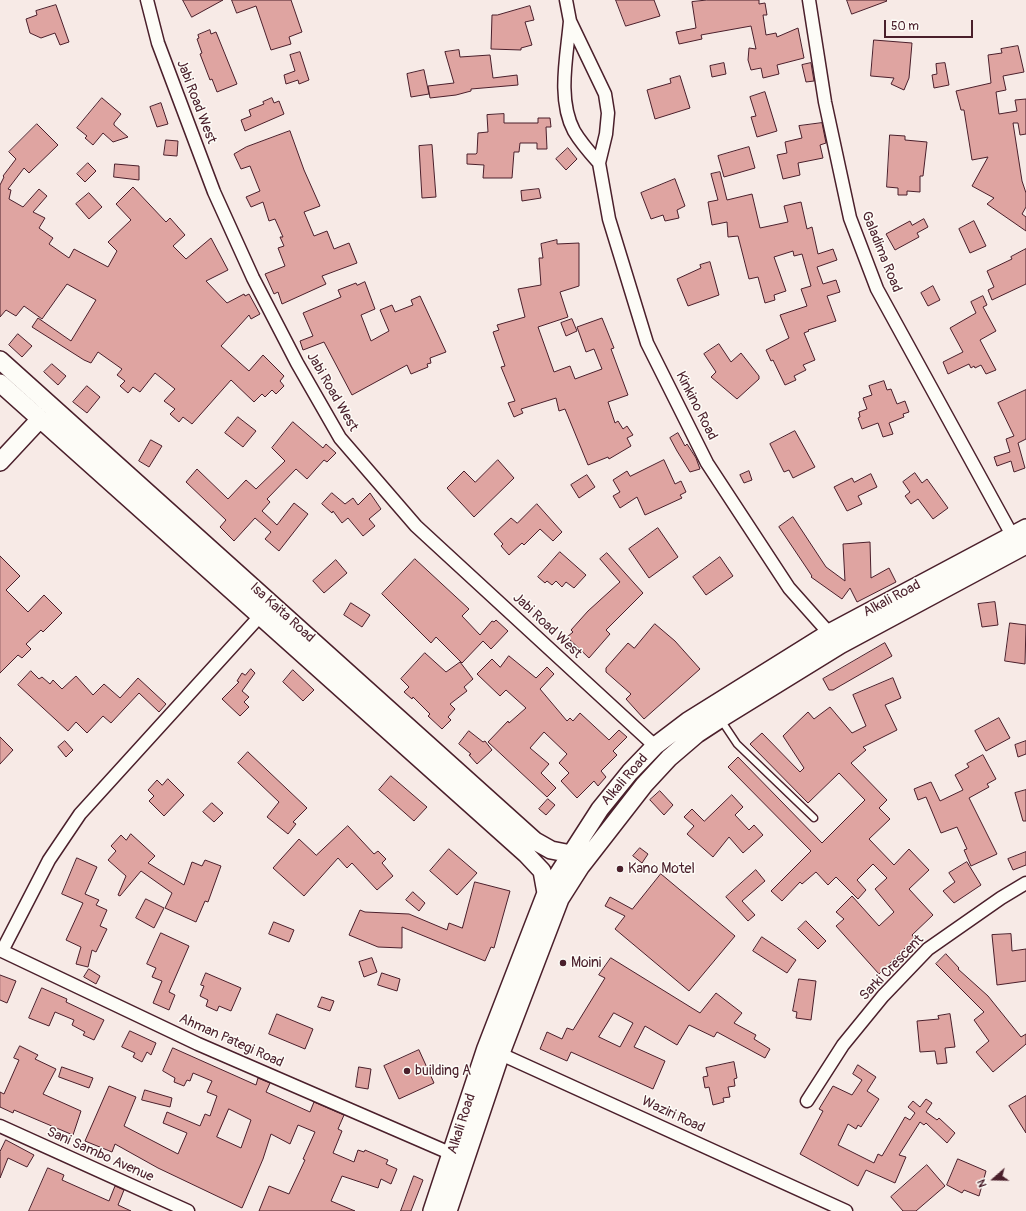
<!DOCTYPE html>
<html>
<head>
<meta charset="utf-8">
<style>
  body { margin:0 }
  #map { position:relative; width:1026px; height:1211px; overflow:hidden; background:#f7eae6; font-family:Pangolin,sans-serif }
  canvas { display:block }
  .north { position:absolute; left:974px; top:1159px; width:40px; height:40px; -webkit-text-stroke:3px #fdfcf7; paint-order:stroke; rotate:250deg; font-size:11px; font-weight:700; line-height:16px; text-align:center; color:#4a1f2b }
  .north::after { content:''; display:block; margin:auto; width:14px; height:18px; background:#4a1f2b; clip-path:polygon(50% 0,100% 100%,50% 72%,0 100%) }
  .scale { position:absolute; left:884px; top:20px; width:89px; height:18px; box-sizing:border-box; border:2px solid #4a1f2b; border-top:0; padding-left:5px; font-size:12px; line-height:14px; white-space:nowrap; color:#4a1f2b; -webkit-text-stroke:3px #fdfcf7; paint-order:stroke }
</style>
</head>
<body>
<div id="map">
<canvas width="1026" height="1211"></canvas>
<div class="north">N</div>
<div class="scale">50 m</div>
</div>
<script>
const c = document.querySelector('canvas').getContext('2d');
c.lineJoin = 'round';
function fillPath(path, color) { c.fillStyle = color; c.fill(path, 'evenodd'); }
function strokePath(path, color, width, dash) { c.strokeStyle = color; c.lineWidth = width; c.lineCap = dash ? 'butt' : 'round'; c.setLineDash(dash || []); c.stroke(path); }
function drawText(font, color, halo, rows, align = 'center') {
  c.font = font + ' Pangolin,sans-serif'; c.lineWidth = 3; c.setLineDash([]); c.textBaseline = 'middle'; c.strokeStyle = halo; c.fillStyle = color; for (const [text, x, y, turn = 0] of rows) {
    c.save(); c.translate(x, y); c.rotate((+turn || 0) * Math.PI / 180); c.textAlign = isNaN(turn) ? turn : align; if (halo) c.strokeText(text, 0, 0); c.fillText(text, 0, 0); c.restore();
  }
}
const building = new Path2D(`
  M183 0H223L192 17Z
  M232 0H291L302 32 289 37 291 44 271 50 256 6 237 13Z
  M616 0H654L660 16 626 26Z
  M707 0H759V4L765 3 767 15H763L766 35 776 33 777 37 798 28 804 58 777 65 779 74 763 78 761 68 751 70 748 60 749 48 756 49 751 26 701 35 702 39 679 44 676 32 696 28 692 2Z
  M847 0H886L887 1 852 14Z
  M56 5 69 42 60 45 55 33 41 38 30 33 26 19 37 15 36 11Z
  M530 6 534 20 525 22 532 45 521 48V50L491 49 492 15H497Z
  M210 30 211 34 216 32 237 84 217 92 212 79 210 80 200 54 202 53 197 39 199 38 198 35Z
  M874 40 912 43 909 78 904 90 891 84 894 78 871 76Z
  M1018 46 1024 72 1003 76 1006 90 996 92 999 114 1017 111 1015 100 1026 99V134L1020 135 1018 123H1013L1022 181 1026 193V207L1022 214 1026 217V231L987 204 994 198 972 186 988 157 972 160 964 110H961L956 91 991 83 988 55 1002 53 1001 49Z
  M459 50 460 57 490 55 493 78 517 75 518 85 471 89V91L456 95 430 98 428 86 454 83 445 52Z
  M300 52 309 80 299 84 298 80 286 84 284 75 295 71 290 55Z
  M724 63 726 74 712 77 710 66Z
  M811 63 814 81 806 82 802 65Z
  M945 63 949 85 934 88 932 75 937 74 936 64Z
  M424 70 429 94 411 97 407 74Z
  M680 76 690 108 655 119 647 90 671 83 670 79Z
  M765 92 777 131 757 137 751 117 756 116 750 97Z
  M102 98 121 114 114 123V125L128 137 113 142 103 133 93 145 85 138 87 136 77 128Z
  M272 98 274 103 279 101 284 114 245 131 241 120 251 116 249 110 264 104 263 102Z
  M161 103 168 124 157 127 150 107Z
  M504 114V123H538V118H550L551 127H546L547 149H537V143H520L519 152H514L512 178H483L484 165 467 164V154H476L477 153 478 133 488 132 487 115Z
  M822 123 826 143 820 145 823 158 798 163 800 175 783 179 777 155 787 153 785 142 802 138 799 126Z
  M37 124 58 145 29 173 24 168 8 189 11 190 9 199 23 207 39 189 47 196 33 212 45 218 39 228 53 238 49 244 69 258 74 249 108 267 117 251 108 242 131 220 116 204 133 187 166 222 170 218 185 235 173 246 186 259 211 238 228 270 206 281 227 303 244 294 245 296 249 294 260 314 251 319 249 315 221 346 249 371 263 355 284 376 280 381 284 386 276 394 272 390 265 397 262 394 254 402 231 380 192 424 183 417 179 422 170 414 175 409 164 401 175 389 155 373 140 392 133 387 128 393 120 386 125 381 117 375 122 369 98 352 91 363 84 360 32 327 38 318 71 341 96 300 67 284 42 319 24 306 16 316 6 310 0 317V185L4 177 3 176 16 159 9 152Z
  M290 131 304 170 320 206 304 212 314 236 327 231 334 249 349 243 357 263 322 276 326 284 282 304 278 292 274 294 265 274 285 266 278 248 284 246 280 237H283L275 219 269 221 263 202 251 207 246 197 260 191 250 166 241 169 234 154 246 147Z
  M890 135 905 136V140L927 142 923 176H920V192L907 191V195H898V188L887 187Z
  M166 140 178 141 177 156 164 155Z
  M432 145 436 197 422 198 419 146Z
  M749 147 755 168 724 177 718 156Z
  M568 148 577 159 566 170 556 159Z
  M88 163 96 171 85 182 77 174Z
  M115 164 139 166V180L114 177Z
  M720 172 727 200 752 194 760 228 788 222 784 206 801 202 807 229 812 227 818 254 833 249 837 260 817 267 823 284 836 280 840 292 827 296 836 321 808 330 809 331 804 333 815 360 803 365 806 370 794 376 796 380 785 385 773 360 771 361 766 350 789 338 780 315 807 306 801 289 811 286 802 254 794 256 793 251 774 257 786 291 774 295 775 300 765 303 758 277 749 279 738 236 728 237 727 222 712 225 708 202 718 200 711 174Z
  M675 179 685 206 677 210 679 218 665 221 663 215 651 219 641 193Z
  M539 189 541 198 522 201 521 191Z
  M89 193 102 207 89 219 76 204Z
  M924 219 928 227 917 233 919 237 895 250 886 234 910 221 912 225Z
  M974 221 986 246 970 253 959 229Z
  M557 240V244L579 243V286L560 292 568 317 538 327 554 372 570 366 575 379 602 369 594 349 586 352 577 327 602 318 614 348 611 349 628 395 608 402 615 423 618 421 623 429 627 426 633 435 627 438 631 446 609 459 608 457 588 465 565 409 559 411 556 398 521 409 523 413 514 417 508 403 515 401 501 367 505 366 493 332 499 330 497 325 525 317 518 289 541 285 539 258H543L541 244Z
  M1026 249V284L992 300 988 290 994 287 987 271 1012 259 1011 257Z
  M710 262 719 295 688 306 677 279 701 268 700 265Z
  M365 282 375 309 361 315 371 341 389 331 380 310 392 305 395 312 413 305 411 300 420 296 446 352 430 358 431 363 427 364 428 367 411 374 407 365 352 395 324 342 303 350 300 341 313 336 303 313 341 297 338 290 356 283 357 285Z
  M933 286 940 300 928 306 921 293Z
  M983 296 987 305 983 307 996 331 980 340 996 370 986 374 981 365 975 368 974 366 971 368 969 364 948 374 943 362 963 352 950 328 976 313 971 302Z
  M572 319 577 331 566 336 561 323Z
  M18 334 32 346 22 357 9 345Z
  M719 344 731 362 741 353 759 376V379L737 399 711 377 716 372 704 354Z
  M52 364 66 376 58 385 44 372Z
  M884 381 887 390 891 389 897 404 905 401 909 412 903 414 904 417 889 423 893 434 883 437 878 423 862 429 858 418 860 417 859 412 867 409 863 398 872 395 869 386Z
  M87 386 100 397 87 413 73 402Z
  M1026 390V439L1018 443 1025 468 1014 472 1011 461 997 466 994 457 1010 452 1006 439 1014 436 998 403Z
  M238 417 256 431 243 447 225 433Z
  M293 422 323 448 326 444 336 453 327 462 324 460 307 479 296 469 267 499 270 502 262 511 277 525 294 503 308 514 279 551 265 539 271 532 255 518 234 541 220 527 226 520 186 482 197 469 228 499 246 480 256 489 285 461 272 448Z
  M795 431 815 467 793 478 789 470 784 472 770 444Z
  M678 433 685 446 687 444 696 458 700 469 690 472 677 451 670 438Z
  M151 440 162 446 149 467 139 461Z
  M498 460 514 478 474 517 447 488 464 471 475 482Z
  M664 460 675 484 681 481 686 492 680 495 682 498 645 515 637 497 620 508 613 496 620 492 613 480 627 471 630 476Z
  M749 471 752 480 744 483 740 475Z
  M915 473 922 483 927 479 948 508 933 519 918 499 911 504 905 496 910 492 903 482Z
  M871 474 877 487 858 496 862 504 847 511 834 487 852 478 854 482Z
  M587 475 595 487 579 498 571 485Z
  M332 493 345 504 353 498 358 505 370 493 381 509 369 519 375 526 363 536 348 518 342 523 333 511 332 513 322 504Z
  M537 504 562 532 553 541 540 529 524 545 522 543 509 555 501 546 503 544 494 534 511 518 517 523Z
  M793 517 826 567 845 581 843 544 870 542 871 578 889 568 896 582 857 602 850 588 842 599 811 577 812 576 779 527Z
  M658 528 678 557 649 578 629 549Z
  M560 552 586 575 574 588 566 582 562 587 556 581 552 585 547 581 545 583 538 577Z
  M607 553 643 593 606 630 610 634 589 658 567 637 573 632 571 630 588 611 620 582 600 559Z
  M0 556 20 576 6 590 28 612 44 595 62 613 43 632 41 630 26 644 31 649 22 658 18 655 0 673Z
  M720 557 733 576 706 595 693 577Z
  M415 559 469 609 462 616 480 635 492 621 494 622 496 620 508 631 491 649 483 641 462 663 436 637 431 643 382 594Z
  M336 560 347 573 324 593 313 581Z
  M995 602 998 625 982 627 978 604Z
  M351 603 370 615 362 627 344 615Z
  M1010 623 1026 625 1025 664 1005 661Z
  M655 624 675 641 700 669 644 719 626 699 631 694 606 672V668L628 643 634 648Z
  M885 643 892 656 833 690H829L823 679Z
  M425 653 446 672 460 662 473 679 464 687 467 691 450 704 455 709 448 717 451 720 442 729 428 716 430 714 413 697 412 699 404 692 409 687 401 679Z
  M509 656 536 678 547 667 554 674 540 689 567 721 570 718 573 721 580 713 609 740 619 730 627 737 613 751 617 755 601 771 606 777 598 786 594 781 577 798 561 781 569 773 559 763 567 754 544 732 530 748 549 764 541 773 556 788 547 797 488 742 508 721 509 723 526 708 506 690 500 696 477 674 492 659 500 667Z
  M251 669 255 673 242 691 249 697 244 702 249 707 240 716 222 699 239 682 237 681 242 673 245 675Z
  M293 670 314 690 303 701 283 682Z
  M31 671 39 679 42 677 50 684 53 680 62 689 76 676 93 695 104 684 120 698 138 678 166 704 159 712 139 693 111 723 103 716 87 733 76 722 68 731 18 685Z
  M893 678 901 698 885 705 897 730 863 747 866 750 851 763 887 800 879 808 890 819 869 839 894 865 909 849 929 870 909 889 933 915 912 935 916 940 910 946 908 945 879 974 836 926 844 919 836 912 852 896 879 926 894 912 875 889 887 878 873 864 857 880 866 890 858 899 836 877 828 885 816 872 802 884 800 882 782 901 771 891 811 851 728 767 738 757 822 843 865 800 839 773 808 803 750 744 762 733 800 772 804 768 783 736 808 712 814 719 830 707 852 733 866 726 853 695Z
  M999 718 1010 738 986 751 975 731Z
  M469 731 483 742 485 741 492 750 477 764 469 755 471 754 459 744Z
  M0 737 13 750 0 764Z
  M65 741 73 750 66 757 58 747Z
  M1026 741V754L1018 757 1015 745Z
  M248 752 307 808 293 822 296 824 288 834 267 817 279 802 238 763Z
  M983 755 996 779 987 784 989 787 969 798 997 854 971 866 964 850 967 849 957 827 941 833 926 797 918 800 914 789 931 782 940 801 963 790 955 775 969 767 967 764Z
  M391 776 427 807 414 821 379 790Z
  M168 779 184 795 164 816 149 801 154 796 148 790 157 780 162 785Z
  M1026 790V821H1023L1015 793Z
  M660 791 673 805 664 815 650 800Z
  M732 795 743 807 735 815 749 830 754 825 763 835 743 853 729 837 713 857 687 834 694 826 684 817 692 809 704 821Z
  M548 799 555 805 546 815 539 809Z
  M212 803 223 813 214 822 203 812Z
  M348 826 374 854 378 851 386 859 382 863 393 876 377 890 352 863 347 868 338 858 304 896 273 868 299 839 316 855Z
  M131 834 155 856 148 863 184 885 192 862 202 866 205 860 221 866 208 902 205 901 196 922 165 908 172 893 141 871 120 896 118 895 126 876 108 860 116 851 111 846 121 835 126 840Z
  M640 848 648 854 642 863 633 856Z
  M449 849 477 873 457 895 430 871Z
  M1026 852V865L1013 870 1008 859Z
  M77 858 97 867 85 894 99 900 96 905 107 910 100 926 107 929 96 952 92 950 88 967 76 964 81 947 66 940 83 903 62 894Z
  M967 862 981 885 954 903 943 891 955 882 949 873Z
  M756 870 765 881 742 901 755 915 748 921 726 897Z
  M661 874 735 936 689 991 615 929 625 916 605 906 610 897 632 909Z
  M475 882 510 891 494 948 491 947 485 961 402 927V948L378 947 349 935 360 910 365 912 409 914 447 930 449 923 462 928Z
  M413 892 425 903 419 911 406 900Z
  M146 899 164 908 154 928 136 918Z
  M806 921 826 941 818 949 798 929Z
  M274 922 294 930 289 942 269 934Z
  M161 933 189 946 169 992 175 995 169 1010 153 1003 162 981 152 977 156 968 147 964Z
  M1011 934 1012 951 1026 949V981L997 985 992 935Z
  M762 937 796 960 787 973 753 951Z
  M946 954 959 968 958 969 988 996 1021 1037 1026 1034V1044L993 1072 976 1052 989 1041 974 1020 984 1012 936 964Z
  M372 958 377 972 364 977 359 962Z
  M611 958 700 1013 716 993 742 1013 734 1023 756 1035 754 1039 770 1049 765 1058 717 1032 714 1037 689 1025 677 1045 645 1026 634 1047 665 1061 653 1089 571 1052 567 1061 540 1049 547 1032 562 1039 567 1028 573 1030 605 978 599 975ZM614 1013 633 1023 620 1047 599 1037Z
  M89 969 100 976 96 984 84 977Z
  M206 973 241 988 231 1011 219 1006 217 1011 206 1006 208 1000 200 996 204 986 201 985Z
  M382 973 400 979 397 991 378 985Z
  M0 975 16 981 7 1003 0 1000Z
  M799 979 816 981 811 1020 796 1018 797 1012 793 1011Z
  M42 988 67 999 66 1002 104 1020 94 1040 83 1035 85 1032 72 1025 74 1020 55 1012 49 1026 29 1018Z
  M322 997 334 1001 330 1011 318 1007Z
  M277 1014 313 1029 305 1049 269 1034Z
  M950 1014 955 1047 945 1048 947 1063 937 1064 935 1051 920 1052 917 1021 939 1019 938 1016Z
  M130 1031 156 1043 151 1055 147 1052 142 1062 133 1057 135 1053 122 1047Z
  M20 1046 38 1055 35 1059 56 1069 43 1094 81 1111 73 1135 14 1110 13 1113 0 1107V1092L4 1094 19 1060 14 1058Z
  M173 1048 256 1085 258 1078 270 1083 266 1092 310 1112 314 1102 344 1115 338 1129 342 1131 333 1153 354 1162 358 1150 364 1152 365 1150 388 1160 386 1164 397 1169 391 1184 381 1179 378 1188 342 1176 331 1201 355 1211H259L269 1186 289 1194 305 1160 303 1159 315 1132 298 1125 290 1144 271 1134 263 1159 242 1208 158 1168 115 1144 112 1152 85 1141 109 1086 136 1097 124 1126 178 1154 187 1133 163 1123 167 1112 200 1126 205 1114 210 1116 217 1096 207 1092 212 1081 193 1073 190 1081 187 1080 184 1086 174 1082 175 1078 163 1071ZM229 1109 251 1120 241 1148 217 1137Z
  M419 1050 434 1083 399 1099 384 1066Z
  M734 1062 737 1078 734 1079 735 1086 728 1087 730 1097 723 1098 724 1102 713 1105 709 1087 705 1088 703 1077 708 1076 706 1068Z
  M858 1065 876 1077 867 1091 879 1099 861 1127 858 1125 856 1129 848 1124 838 1145 874 1163 878 1154 882 1156 905 1117 910 1120 915 1113 908 1107 913 1101 920 1107 926 1099 932 1103 926 1112 937 1120 939 1118 955 1133 947 1143 926 1123 924 1125 920 1122 899 1155 906 1157 895 1183 866 1170 858 1186 800 1154 823 1111 819 1109 833 1086 852 1095 862 1080 853 1074Z
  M62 1067 93 1078 89 1088 59 1077Z
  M359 1067 371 1069 368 1089 356 1087Z
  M145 1090 172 1098 170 1107 142 1100Z
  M1026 1096V1133L1009 1106Z
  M6 1140 34 1155 27 1167 8 1158 0 1178V1152Z
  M958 1159 986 1171 979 1196 964 1190 962 1193 947 1185Z
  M927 1165 945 1186 916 1211H903L891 1197Z
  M48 1168 64 1175 62 1180 109 1201 115 1186 124 1190 118 1205 131 1211H29Z
  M414 1176 423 1180 411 1211H401Z`);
fillPath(building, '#dfa4a1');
strokePath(building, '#4a1f2b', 1);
const lane = new Path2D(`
  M721 720 737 744 814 818`);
const street = new Path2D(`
  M147 0 158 43 214 192 253 278 297 363 340 438 416 526 655 746
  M566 0 570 21 605 94 608 113 606 134 599 163 609 219 647 343 707 463 789 588 829 633
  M809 0 825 102 850 218 877 289 1012 535
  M570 21C567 56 557 99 574 131 581 143 590 153 599 163
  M0 950 198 1044 452 1154
  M2 951 49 860 80 814 260 616
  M494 1051 846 1211
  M807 1101 843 1045 883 996 928 949 1001 898 1026 883
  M0 1126 188 1211`);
const secondary = new Path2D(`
  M0 360 535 841 551 850 571 854
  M0 383 526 854 542 871 546 893
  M0 462 40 419
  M432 1211 486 1048 546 893 600 809 630 772 655 746 688 721 829 633 1026 528
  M448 1211 501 1053 560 899 581 866 644 785 669 758 697 734 720 719 840 645 1026 545`);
strokePath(lane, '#4a1f2b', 9);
strokePath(street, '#4a1f2b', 15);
strokePath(secondary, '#4a1f2b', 20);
strokePath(lane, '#fdfcf7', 6);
strokePath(street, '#fdfcf7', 12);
strokePath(secondary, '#fdfcf7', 17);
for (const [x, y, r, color] of [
  [620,869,4,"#4a1f2b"],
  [563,963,4,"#4a1f2b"],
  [407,1071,4,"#4a1f2b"]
]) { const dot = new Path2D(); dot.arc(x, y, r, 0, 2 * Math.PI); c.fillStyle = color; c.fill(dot); strokePath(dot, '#fdfcf7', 1.5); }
drawText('14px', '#4a1f2b', '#fdfcf7', [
  ["Jabi Road West",196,102,69],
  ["Galadima Road",881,252,68],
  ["Jabi Road West",332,392,60],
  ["Kinkino Road",696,406,63],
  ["Alkali Road",892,599,-28],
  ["Isa Kaita Road",282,613,42],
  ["Jabi Road West",547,626,43],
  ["Alkali Road",625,780,-49],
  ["Sarki Crescent",892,968,-46],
  ["Ahman Pategi Road",231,1041,24],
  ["Waziri Road",673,1115,25],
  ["Alkali Road",462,1124,-72],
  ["Sani Sambo Avenue",100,1155,24]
]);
drawText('14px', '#4a1f2b', '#fdfcf7', [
  ["Kano Motel",628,869],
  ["Moini",571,963],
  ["building A",415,1071]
], 'left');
</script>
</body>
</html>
